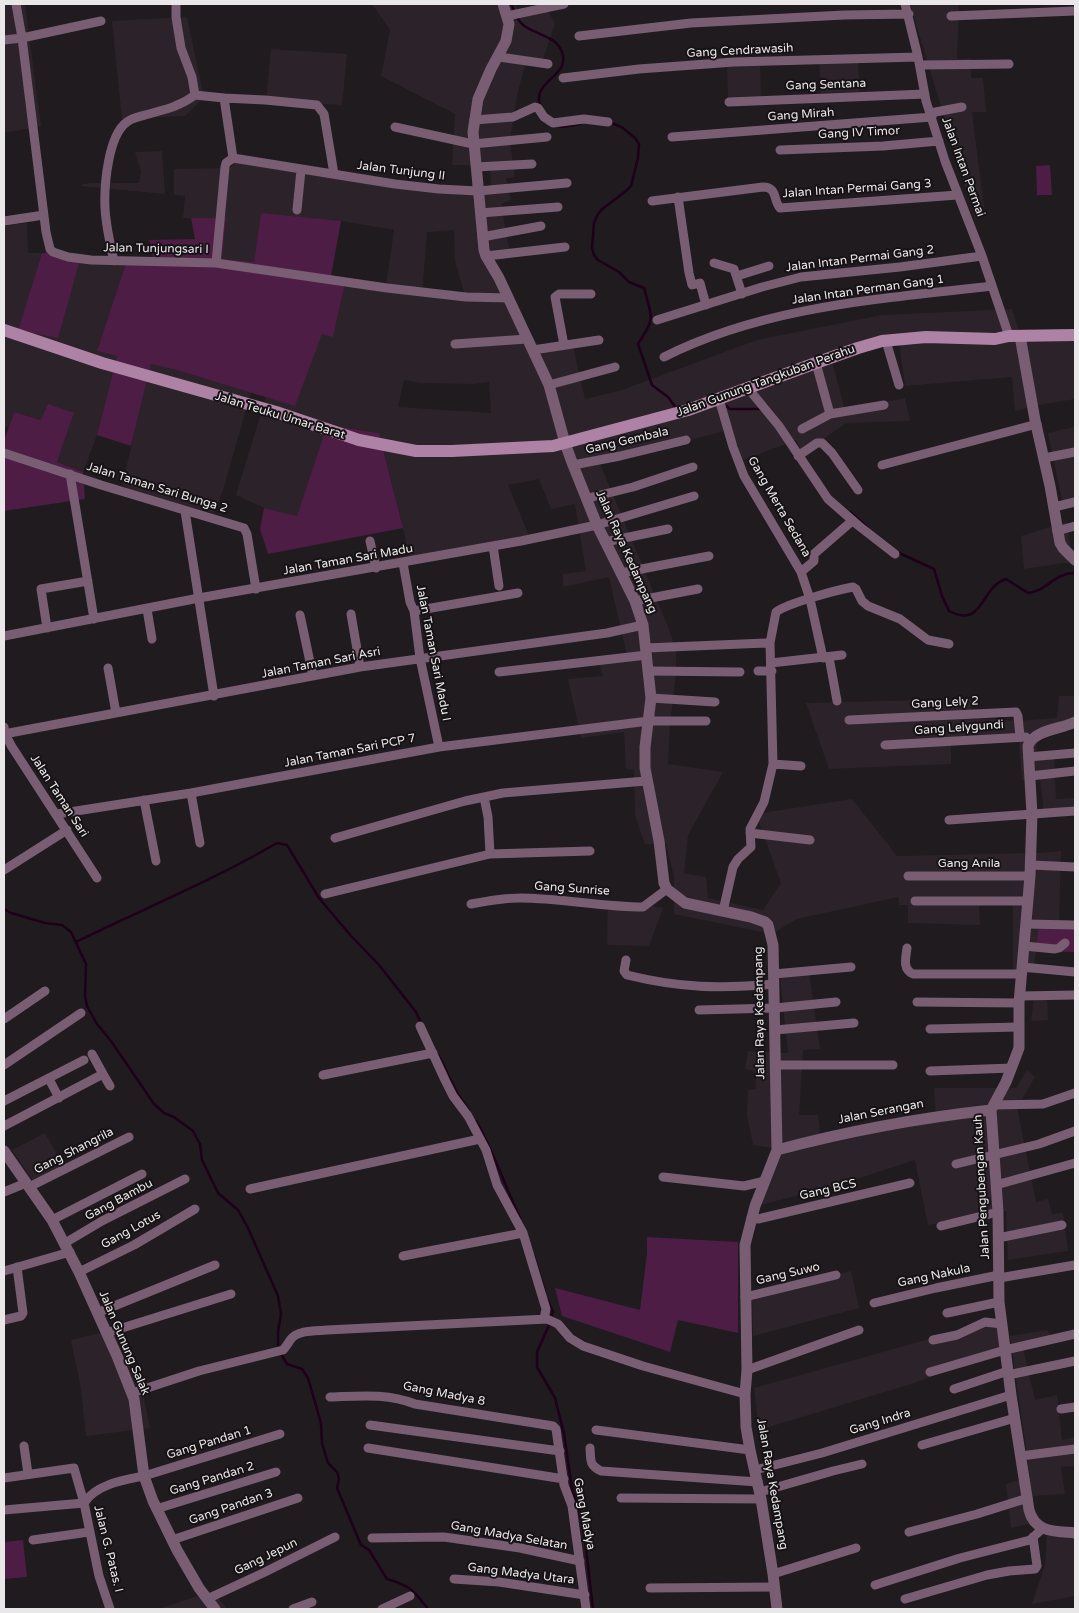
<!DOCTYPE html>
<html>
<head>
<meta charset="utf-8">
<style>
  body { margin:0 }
  #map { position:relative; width:1079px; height:1613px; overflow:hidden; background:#1f1b1e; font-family:"Varela Round",sans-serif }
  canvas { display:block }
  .frame { position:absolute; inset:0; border:5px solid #e9e7e8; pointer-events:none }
</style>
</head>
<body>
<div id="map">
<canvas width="1079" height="1613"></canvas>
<div class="frame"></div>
</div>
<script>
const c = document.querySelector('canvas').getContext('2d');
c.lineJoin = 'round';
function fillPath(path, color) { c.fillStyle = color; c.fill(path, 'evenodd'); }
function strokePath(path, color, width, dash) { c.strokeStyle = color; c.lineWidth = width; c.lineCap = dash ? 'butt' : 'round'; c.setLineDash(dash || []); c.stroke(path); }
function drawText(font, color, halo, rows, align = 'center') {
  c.font = font + ' "Varela Round",sans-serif'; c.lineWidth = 4; c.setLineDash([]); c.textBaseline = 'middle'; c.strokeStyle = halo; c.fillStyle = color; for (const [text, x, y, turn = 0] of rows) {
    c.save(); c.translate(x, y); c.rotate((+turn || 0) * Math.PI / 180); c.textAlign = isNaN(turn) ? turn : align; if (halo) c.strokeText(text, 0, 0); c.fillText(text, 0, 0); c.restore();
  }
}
fillPath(new Path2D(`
  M4 4H25L41 126 4 133Z
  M372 4H515L519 12 545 6 555 23 541 66 525 65 517 95 510 142 515 177 506 178 511 200 501 204 511 258 495 261 512 300 540 349 572 342 585 399 622 390 757 340 882 315 1012 309 1020 336 1075 334V399L1044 404 1015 411 1012 377 905 386 899 341 832 362 845 410 905 398 910 421 846 423 803 454 796 440 743 460 732 429 600 464 669 629 676 651V673L670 725 668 764 723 772 688 835 684 873 706 877 708 898 763 910 781 883 756 814 852 799 897 856 1037 853 1061 851 1059 924 1036 951 1033 973 1013 974V904H979L980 925 908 923V905H899L898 897 797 919 772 934 674 914V877L666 844H645L635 816 634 770 626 769 624 732 581 738 568 679 603 676 598 659 627 655 609 577 563 587V574L586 571 575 504 551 509 539 479 508 485 530 538 410 562 403 528 379 433 327 425 297 516 264 508 236 495 266 397 295 405 322 333 333 336 346 279 386 286 394 230 341 221 261 214 254 262 222 259 226 218H183L185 196 174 195V169L230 168 237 159 426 186 491 188 490 165H452L455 114 381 76 390 30ZM454 230 455 261 466 299 422 292 427 232ZM404 380 421 383 473 384 489 382 491 413 398 407Z
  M910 4H959L957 59 971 58V78H983L986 112H972L985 216 975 219Z
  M187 17 204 97 185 116 122 119 112 21Z
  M271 49 347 54 342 105 266 101Z
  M858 54 859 92 821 93 819 56Z
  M760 61 761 99 728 100 727 62Z
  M162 151 165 194 81 186 83 184 91 183H139L141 171 135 152Z
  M27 223 28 253H42L18 330 81 256 126 263 97 351 117 356 97 435 83 472 57 462 74 413 42 420 14 412 8 427 4 426V226Z
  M151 364 180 371 251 392 223 490 214 513 144 497 122 485Z
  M1074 427 1075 436V507L1064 509 1048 433Z
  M1067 522 1072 562 1024 569 1021 536Z
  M1059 696H1075V729L1036 739 1037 759 1054 757 1056 799 1075 798V812L1042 816 1043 802 1040 778 1022 780 1019 742 951 745V764L829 769 806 703 971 699V718L1017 721 1057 718Z
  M608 900 663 908 649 946 607 945Z
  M809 972 820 1049 803 1050 799 1115H818L821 1140 936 1117 934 1088H1016L1027 1070 1035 1077 1017 1108 1036 1202 1048 1199 1052 1214 1063 1213 1068 1251 1008 1260 1006 1211 928 1225 915 1160 831 1187 760 1205 780 1149 753 1145 747 1115 748 1090 756 1089 755 1071 745 1069 748 1051 788 1053 780 975Z
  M1034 998H1047L1048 1020 1031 1021Z
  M45 1133 67 1172 38 1188 12 1150Z
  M851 1271 859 1308 753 1336 752 1296Z
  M997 1320 1003 1351 911 1384 759 1430 754 1388Z
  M113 1330 143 1394 150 1428 86 1436 81 1389 71 1340Z
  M1047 1330 1053 1340 1023 1348 1035 1400 1057 1395 1062 1440 1075 1437V1466L1061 1467 1065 1494 1032 1496 1034 1523 1011 1528 1006 1484 1030 1477 1010 1336Z
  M1047 1534 1075 1537V1596L1032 1604 1045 1565Z
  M213 1591 227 1609H158Z`), '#2c232a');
fillPath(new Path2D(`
  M1050 165 1052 195H1037L1036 166Z
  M261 213 341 221 331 276 346 279 333 337 322 334 295 406 180 371 151 364 131 446 97 435 117 356 97 351 126 263 155 265 149 240 195 239 191 218H226L222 259 254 262Z
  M58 252 81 256 58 338 18 330 42 253Z
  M48 404 74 413 57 462 83 472 85 499 4 511V441L14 412 41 420Z
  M327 425 379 433 403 528 268 554 260 529 264 508 297 516Z
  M1039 924H1075V952L1036 951Z
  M647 1237 738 1242V1333L678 1320 670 1352 562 1316 555 1288 640 1310 647 1253Z
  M23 1540 27 1577 4 1579V1542Z`), '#4d1d45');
strokePath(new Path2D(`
  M511 4 515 12
  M517 17C525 35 555 32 562 52 571 77 532 80 540 105
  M610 122 623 128 635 138 639 144 638 158 631 186 626 191 601 210 597 216 594 223 592 248 594 255 598 260 619 272 629 282 644 288C652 318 656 317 638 344L652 385 668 397 676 408
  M557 125 561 127 580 124
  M725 405 730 409H761
  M850 512 868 528
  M897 552 934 569 942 596 949 611C984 629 980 587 1006 579L1028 593C1047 591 1054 573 1075 573
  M4 909 11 913 45 923 62 925 71 932 86 964 85 996 87 1006 97 1024 111 1041 154 1104 164 1113 174 1117 193 1131 200 1144 202 1160 218 1193 238 1210 248 1228 278 1296 281 1314 278 1332V1345
  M76 942C143 909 212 881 277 843L287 845 319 898 352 937 379 965 416 1012 421 1023
  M439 1056 457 1093 469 1110
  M476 1121C494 1152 505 1186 520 1218
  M534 1256 545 1292
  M547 1299 553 1312 551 1317
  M550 1323 537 1352V1367L555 1398 564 1434 572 1489 580 1513 585 1540 593 1609
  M281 1354 287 1364 302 1369 308 1378 321 1423 322 1443 328 1463 337 1472 339 1479 337 1488 361 1545 369 1550 387 1579C411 1586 413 1590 428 1609`), '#1f001a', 2.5);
strokePath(new Path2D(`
  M16 4 22 38 46 232 50 249 53 252 68 257 91 260 216 263 387 288 466 297 509 298
  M176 4V17L181 48 192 77 195 95
  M905 4 918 57 926 101 945 161 982 256 1009 336
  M507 16 564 4
  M951 16 1075 11
  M579 36 691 23 844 15 909 14
  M4 40 22 38 101 21
  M499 57 548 64
  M920 65 1009 64
  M563 78 639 69 734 62 918 57
  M195 95 224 98 233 158 226 163 225 167 216 263
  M224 98 265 100 317 105 324 114 334 174
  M729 102 925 94
  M930 113 962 107
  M474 120 513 117 535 107 538 108 544 117 553 123 584 119 608 122
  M395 127 473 144 547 137
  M672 137 932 117
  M780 150 883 146 939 141
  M233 158 395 184 439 189 478 191 567 183
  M476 167 532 164
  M678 197 689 273 692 285 700 283 706 305
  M652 201 763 187C778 187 773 201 780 208L958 195
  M297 210 301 170
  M480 213 558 207
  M4 221 44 215
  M482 237 541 226
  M486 256 565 247
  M114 261C110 244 106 226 105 208 104 186 108 135 127 122 132 118 139 117 145 115 163 110 179 107 195 95
  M714 263 734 269 742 294
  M737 276 769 266
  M657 320 762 287 801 277 900 267 982 256
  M886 341 899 385
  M455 344 527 339
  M564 345 555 297 559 294H591
  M533 350 599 340
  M664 357C765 306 881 299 992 286
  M816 363 830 414
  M549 385 615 367
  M747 387 779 426 828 499 859 526 895 554
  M719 399 733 447 744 476 801 572 810 599 823 658
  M802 429 830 414 884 405
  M4 453 101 485 244 528 247 534 256 589
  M798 456 817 443H822L832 453 858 490
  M1044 458 1075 452
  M573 465 620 456 686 440
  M882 465 1037 424
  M70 474 94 619
  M588 498 633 487 693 467
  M1054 507 1075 502
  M185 511 214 696
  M1057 531 1075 526
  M370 541 376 568
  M605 542 668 529
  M493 546 499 586
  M403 563 410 602 414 611 420 658 439 747
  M801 572 814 561V554L852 521
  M621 573 709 556
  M635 601 698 589
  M147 609 152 639
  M414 611 518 593
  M351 614 360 667
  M300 615 313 676
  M47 628 41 589 88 581
  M4 636 199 598 521 541 597 525 694 496
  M646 648 766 643
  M829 657 837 701
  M771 663 842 655
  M108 668 116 713
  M648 671 740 672
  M758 671H772
  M499 672 647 655
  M651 698 715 702
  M849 720 1016 712 1018 716 1020 736
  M4 727 5 734 12 747 97 878
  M4 734 360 667 607 633 643 625
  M885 745 1026 737
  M1028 757 1075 753
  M773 764 801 766
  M1030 776 1075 771
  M191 793 200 843
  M484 797 488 817 490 854
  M144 800 156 861
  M57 814 191 793 439 747 649 721H706
  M949 820 1075 811
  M750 833 810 840
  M335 838 465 801 503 793 646 781
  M1031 865 1075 867
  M4 870 67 830
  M908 876H1030
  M325 894 490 854 590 851
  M915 901H1028
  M471 904C487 901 503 898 520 898 561 898 602 907 643 907L667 889
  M723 911 733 867 738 859 751 847 750 829 764 802 773 764 770 643 776 612C788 603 837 590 853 587L856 589 862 601 868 606 900 619 928 640 949 644
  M1026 924 1075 925
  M1024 946 1055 949 1059 948 1065 943
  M907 948C906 957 902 969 913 974H1022
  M626 960 624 971 627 975C680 988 720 989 774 984
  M1022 967 1075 972
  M774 974 851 967
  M1020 996 1075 995
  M917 1002 1019 1003
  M699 1010 775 1008 836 1002
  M4 1019 45 991
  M420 1026 445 1080 453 1096 468 1116 486 1150 497 1185 523 1233 546 1309 544 1319
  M930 1029 1019 1027
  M775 1030 854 1023
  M4 1065 81 1013
  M776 1065H893
  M930 1071 1012 1068
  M103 1074 110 1086
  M323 1075 433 1053
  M49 1079 59 1098
  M4 1101 84 1060
  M994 1105 1043 1104 1075 1093
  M4 1126 103 1074 92 1054
  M956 1164 1039 1144 1075 1131
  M663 1177 744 1186 765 1181
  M996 1185 1075 1163
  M29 1187 129 1137
  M250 1189 480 1139
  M4 1192 26 1183
  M751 1218 758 1219 910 1183
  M52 1220 142 1174
  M941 1226 998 1212
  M998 1238 1062 1225
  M65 1243 102 1221 185 1179
  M403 1256 523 1233
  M4 1271 70 1252
  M79 1272 134 1245 195 1209
  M999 1278 1075 1265
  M745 1297 836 1275
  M874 1303 936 1288 999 1275
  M97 1313 215 1265
  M947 1313 999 1302
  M4 1320 21 1316 23 1313 17 1267
  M106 1333 231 1294
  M933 1340 957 1335 985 1322 1002 1324
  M747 1370 859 1330
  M930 1372 1005 1350 1075 1334
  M1008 1375 1075 1361
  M954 1389 1008 1371
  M132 1393 199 1371 283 1350C286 1347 288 1343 291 1339 298 1330 315 1331 327 1330L547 1319 558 1324 570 1338 583 1346 643 1366 745 1394
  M330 1397C360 1396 387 1393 415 1404L553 1426 556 1429 564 1485 572 1506 586 1609
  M1061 1409 1075 1407
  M370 1425 560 1451
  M596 1430 750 1450
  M922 1445 1015 1418
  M24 1446 28 1474
  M368 1448 564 1479
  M590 1448C591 1461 589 1465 601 1471L758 1482
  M1021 1456 1075 1449
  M755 1470 822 1453 1011 1395
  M4 1478 74 1468 84 1503 99 1576 110 1609
  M760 1492 833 1471 862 1464
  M621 1498 761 1499
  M84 1503C96 1484 124 1480 144 1476L280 1434
  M156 1509 276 1472
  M4 1510 84 1503
  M909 1532 977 1514 1028 1498
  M372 1538 444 1537 520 1548 580 1561
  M33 1540 89 1532
  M172 1540 298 1498
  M773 1574 856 1548
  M454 1579 499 1582 585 1595
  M875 1585 960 1558 1030 1540 1042 1529
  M650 1588 774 1587
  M207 1599 263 1573 335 1537
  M905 1599 987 1575 1009 1571 1035 1569 1037 1566 1033 1537
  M293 1609 312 1602
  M382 1609 410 1596`), '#795d72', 9);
strokePath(new Path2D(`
  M503 4 509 24 506 41 491 69 478 99 473 132 484 250 486 256 499 278 549 385 565 443 573 465 597 525 635 601 643 625 651 698 645 747V768L659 841 664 883 667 889 685 903 751 917 765 922 768 925 773 945 777 1150 755 1206 745 1245 747 1370 745 1394 746 1427 750 1450 761 1499 773 1574 777 1609
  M1020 336 1035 420 1050 486 1060 543 1063 548 1075 560
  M1075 722C1062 729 1033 730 1028 746L1032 814 1030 876 1019 1003V1048L1006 1082 991 1110 998 1212 999 1302 1011 1395 1029 1510C1035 1533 1055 1531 1075 1533
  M777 1150C848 1131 918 1118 991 1110
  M4 1151 52 1220 79 1272 117 1356 134 1399 144 1476 153 1501 177 1550 199 1588 215 1609`), '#795d72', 11);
strokePath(new Path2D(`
  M4 330 102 363 276 412 359 440 416 451H452L553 446 688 410 824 360 858 348 882 341 926 337 995 339 1009 336 1075 335`), '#ae82a4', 12);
drawText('12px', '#e9e7e8', '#161215', [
  ["Gang Cendrawasih",740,51,-3],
  ["Gang Sentana",826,85,-2],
  ["Gang Mirah",801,115,-4],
  ["Gang IV Timor",859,133,-3],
  ["Jalan Intan Permai",963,167,70],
  ["Jalan Tunjung II",401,171,7],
  ["Jalan Intan Permai Gang 3",857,189,-4],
  ["Jalan Tunjungsari I",156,249,1],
  ["Jalan Intan Permai Gang 2",860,259,-7],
  ["Jalan Intan Perman Gang 1",868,290,-8],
  ["Jalan Gunung Tangkuban Perahu",766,381,-20],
  ["Jalan Teuku Umar Barat",280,416,17],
  ["Gang Gembala",627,441,-13],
  ["Jalan Taman Sari Bunga 2",157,488,17],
  ["Gang Merta Sedana",779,507,60],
  ["Jalan Raya Kedampang",626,552,66],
  ["Jalan Taman Sari Madu",348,560,-10],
  ["Jalan Taman Sari Madu I",433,653,79],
  ["Jalan Taman Sari Asri",321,663,-11],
  ["Gang Lely 2",945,703,-3],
  ["Gang Lelygundi",959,728,-4],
  ["Jalan Taman Sari PCP 7",350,751,-11],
  ["Jalan Taman Sari",59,796,57],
  ["Gang Anila",969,864],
  ["Gang Sunrise",572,889,4],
  ["Jalan Raya Kedampang",760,1013,-91],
  ["Jalan Serangan",881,1112,-11],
  ["Gang Shangrila",74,1151,-27],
  ["Jalan Pengubengan Kauh",982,1187,-93],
  ["Gang BCS",828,1190,-13],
  ["Gang Bambu",119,1200,-28],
  ["Gang Lotus",131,1230,-29],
  ["Gang Suwo",788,1274,-13],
  ["Gang Nakula",934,1276,-12],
  ["Jalan Gunung Salak",124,1343,67],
  ["Gang Madya 8",444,1394,11],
  ["Gang Indra",880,1422,-17],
  ["Gang Pandan 1",209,1443,-17],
  ["Gang Pandan 2",212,1479,-17],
  ["Jalan Raya Kedampang",772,1484,80],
  ["Gang Pandan 3",231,1507,-19],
  ["Gang Madya",584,1514,79],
  ["Gang Madya Selatan",509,1536,10],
  ["Jalan G. Patas. I",108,1549,76],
  ["Gang Jepun",266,1557,-26],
  ["Gang Madya Utara",521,1574,7]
]);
</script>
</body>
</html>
